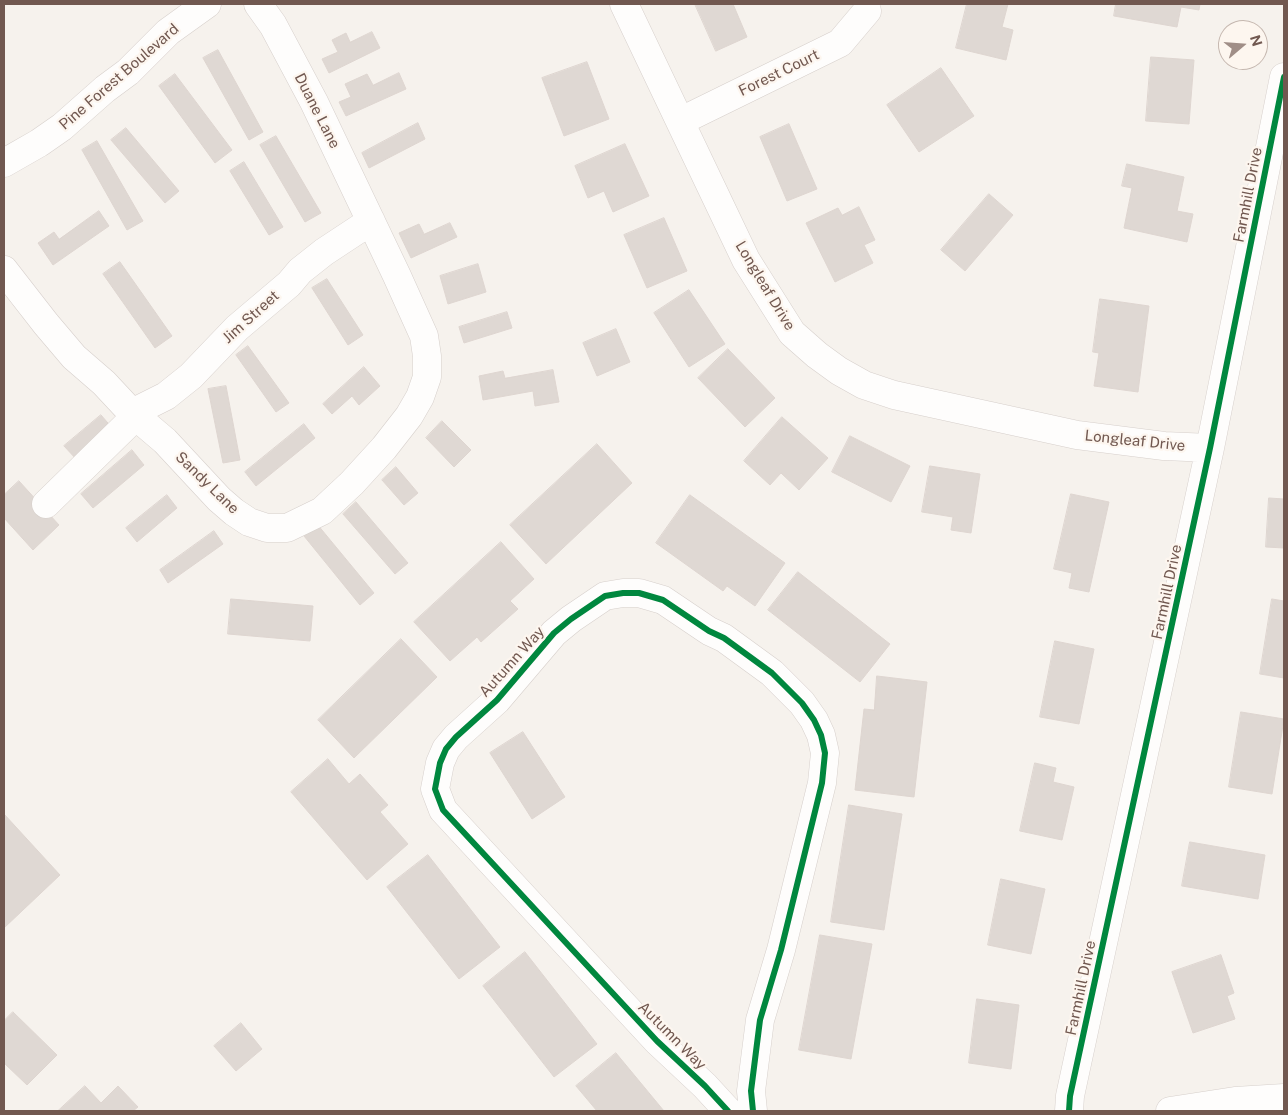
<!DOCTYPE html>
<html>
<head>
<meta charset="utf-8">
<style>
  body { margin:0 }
  #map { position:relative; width:1288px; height:1115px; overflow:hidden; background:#f6f2ed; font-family:"Public Sans",sans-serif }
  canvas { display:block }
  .frame { position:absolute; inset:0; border:5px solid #715850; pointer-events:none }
  .north { position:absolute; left:1218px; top:20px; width:50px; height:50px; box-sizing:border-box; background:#fdf6ef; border:1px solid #c5b7af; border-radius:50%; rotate:72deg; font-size:14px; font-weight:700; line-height:20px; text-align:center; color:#715850 }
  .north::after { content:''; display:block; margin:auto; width:18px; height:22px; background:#a08e87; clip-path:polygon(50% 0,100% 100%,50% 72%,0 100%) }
</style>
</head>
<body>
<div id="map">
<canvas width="1288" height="1115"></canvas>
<div class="frame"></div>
<div class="north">N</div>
</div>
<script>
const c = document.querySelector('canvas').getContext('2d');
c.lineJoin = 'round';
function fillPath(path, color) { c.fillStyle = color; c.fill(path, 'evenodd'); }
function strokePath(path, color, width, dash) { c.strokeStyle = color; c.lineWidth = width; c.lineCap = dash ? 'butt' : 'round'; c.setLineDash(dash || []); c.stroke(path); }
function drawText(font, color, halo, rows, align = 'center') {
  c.font = font + ' "Public Sans",sans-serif'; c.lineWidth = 4.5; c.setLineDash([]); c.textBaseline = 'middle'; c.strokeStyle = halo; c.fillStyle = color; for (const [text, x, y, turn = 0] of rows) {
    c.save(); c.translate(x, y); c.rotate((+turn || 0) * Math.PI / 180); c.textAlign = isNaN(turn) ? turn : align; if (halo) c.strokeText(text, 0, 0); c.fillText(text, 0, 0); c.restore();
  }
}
const building = new Path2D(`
  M695 4H733L747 37 716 51Z
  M967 4H1008L1002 27 1013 30 1006 60 956 48Z
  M1116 4H1200L1199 10 1181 7 1177 27 1114 16Z
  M372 32 380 48 329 73 322 59 338 52 332 40 346 33 350 42Z
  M218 50 263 132 249 140 203 58Z
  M1151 57 1194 60 1189 124 1146 121Z
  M587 62 609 119 564 136 542 78Z
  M941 68 974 116 919 152 887 105Z
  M399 73 406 89 346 116 339 102 351 97 345 84 367 74 373 85Z
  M175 74 232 150 215 163 159 86Z
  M418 123 425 139 369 168 362 153Z
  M789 124 817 189 787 201 760 137Z
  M126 128 179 191 165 203 111 140Z
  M276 136 321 213 305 222 260 145Z
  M97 141 143 221 127 230 82 150Z
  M625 144 649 196 613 212 604 191 588 198 575 166Z
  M244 162 283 227 269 235 230 171Z
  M1127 164 1184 177 1177 211 1193 214 1187 242 1124 228 1132 188 1122 186Z
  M989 194 1013 215 965 271 941 250Z
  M859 207 875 240 864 245 873 263 835 282 806 223 838 208 842 215Z
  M99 211 109 226 53 265 38 243 54 232 59 239Z
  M664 218 687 271 647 288 624 235Z
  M450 223 457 237 411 258 399 233 419 224 424 234Z
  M120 262 172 336 155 348 103 274Z
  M478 264 486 292 448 304 440 276Z
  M327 279 363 335 348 345 312 288Z
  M689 290 725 344 689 367 654 313Z
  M1100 299 1149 306 1138 392 1094 386 1099 353 1093 352Z
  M507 312 512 328 464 343 459 327Z
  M616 329 630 362 597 376 583 343Z
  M248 346 289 403 276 412 236 355Z
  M728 349 775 398 745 427 698 378Z
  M364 367 380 386 359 405 352 396 332 414 323 404Z
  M553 370 559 402 535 406 533 391 483 400 479 376 503 371 505 378Z
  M226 386 240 460 223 463 208 389Z
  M101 415 114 430 77 460 64 446Z
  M782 417 828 458 799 490 781 473 770 485 744 461Z
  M442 421 471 450 454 467 426 438Z
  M304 424 315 438 256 486 245 472Z
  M850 436 910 466 891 502 832 472Z
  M597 444 632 483 546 564 510 525Z
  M132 450 144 465 93 508 81 494Z
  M930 466 980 474 971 533 951 530 953 517 922 512Z
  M396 467 418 493 404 505 382 480Z
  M19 481 59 525 33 550 4 518V495Z
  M1071 494 1109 502 1089 592 1069 588 1072 573 1054 569Z
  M167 495 177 508 137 542 126 528Z
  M690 495 785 563 755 606 727 586 723 591 656 543Z
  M1269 498 1284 499V548L1266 547Z
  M356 502 408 563 395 574 343 514Z
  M317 524 374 593 360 605 304 536Z
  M214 531 223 544 168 583 160 570Z
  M501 542 534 579 510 601 518 609 481 642 477 637 450 661 414 622Z
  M798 572 890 644 860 682 768 610Z
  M231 599 313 606 310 641 228 634Z
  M1272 599 1284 601V678L1260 674Z
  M401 639 437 677 354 758 318 720Z
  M1055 641 1094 649 1079 724 1040 717Z
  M877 676 927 682 914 797 855 790 864 709 874 710Z
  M1241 712 1284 719 1272 794 1229 787Z
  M523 732 565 797 532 819 490 753Z
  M328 759 349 784 360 774 388 805 380 812 408 844 367 880 291 792Z
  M1035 763 1056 768 1053 782 1074 787 1062 840 1020 831Z
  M849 805 902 814 884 930 831 922Z
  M4 814 60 875 4 928Z
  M1190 842 1265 855 1258 899 1182 886Z
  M428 855 500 947 459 979 387 887Z
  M1001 879 1045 889 1031 954 988 945Z
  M820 935 872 944 851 1059 799 1050Z
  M525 952 597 1044 554 1077 483 986Z
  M1221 955 1234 993 1227 996 1235 1019 1193 1033 1172 972Z
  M977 999 1019 1005 1011 1069 969 1063Z
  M13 1012 57 1055 27 1085 4 1063V1021Z
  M241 1023 262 1049 236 1071 214 1046Z
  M616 1053 664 1111H597L576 1086Z
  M85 1086 101 1103 118 1086 138 1107 133 1111H58Z`);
fillPath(building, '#dfd8d3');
strokePath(building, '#ded5d0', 1);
const minor = new Path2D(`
  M624 4 746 260 792 333 817 355 839 371 864 385 894 395 1077 435 1164 446 1210 448
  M681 121 840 43 867 11
  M4 163 39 143 62 127 105 89 128 72 168 32 207 4
  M4 270 46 324 74 357 104 383 132 413 165 441 219 499 234 512 249 522 267 528H287L322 511 352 483 384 448 409 416 420 397 427 377V356L424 336 397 276 314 102 273 25 258 4
  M132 413 166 396 191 376 237 328 289 284 300 271 324 252 371 221
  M46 504 136 416
  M728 1111 705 1086 657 1041 443 810 435 789 440 763 446 749 456 737 497 700 554 633 571 619 605 596 623 593H639L663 600 709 631 724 638 772 673 802 703 814 720 821 735 825 753 822 783 781 950 760 1020 751 1091 753 1111
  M1069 1111 1070 1096 1210 448 1284 77
  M1170 1111 1235 1101 1284 1098`);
strokePath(minor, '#d6cfcb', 29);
strokePath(minor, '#fefdfc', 28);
strokePath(new Path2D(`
  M728 1111 705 1086 657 1041 443 810 435 789 440 763 446 749 456 737 497 700 554 633 571 619 605 596 623 593H639L663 600 709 631 724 638 772 673 802 703 814 720 821 735 825 753 822 783 781 950 760 1020 751 1091 753 1111
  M1069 1111 1070 1096 1210 448 1284 77`), '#00873e', 6);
drawText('15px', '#715850', '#fdf6ef', [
  ["Forest Court",779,73,-26],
  ["Pine Forest Boulevard",119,77,-41],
  ["Duane Lane",317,111,63],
  ["Farmhill Drive",1248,195,-79],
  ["Longleaf Drive",765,286,59],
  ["Jim Street",251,317,-42],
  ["Longleaf Drive",1135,441,6],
  ["Sandy Lane",207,483,44],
  ["Farmhill Drive",1167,592,-78],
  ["Autumn Way",512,662,-48],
  ["Farmhill Drive",1081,988,-78],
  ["Autumn Way",672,1036,45]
]);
</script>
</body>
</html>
